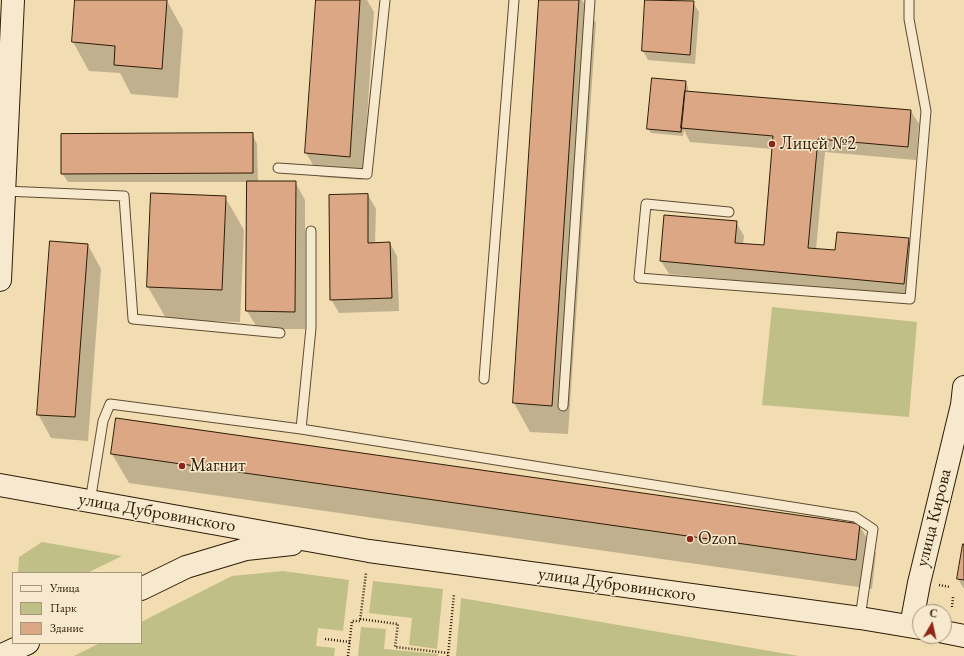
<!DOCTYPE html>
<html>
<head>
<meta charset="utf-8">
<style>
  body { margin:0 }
  #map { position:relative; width:964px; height:656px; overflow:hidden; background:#f2ddb2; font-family:"EB Garamond",serif }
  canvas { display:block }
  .legend { position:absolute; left:12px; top:572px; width:130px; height:72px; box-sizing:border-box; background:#f7e9cd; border:1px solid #a6977d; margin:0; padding:5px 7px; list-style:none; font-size:12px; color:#2d1c06 }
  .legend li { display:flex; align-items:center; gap:8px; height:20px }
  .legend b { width:20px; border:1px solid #a6977d }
  .north { position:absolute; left:912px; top:604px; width:40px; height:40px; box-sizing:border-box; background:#f7e9cd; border:1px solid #a6977d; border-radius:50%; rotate:9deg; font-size:11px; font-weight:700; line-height:16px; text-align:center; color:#2d1c06 }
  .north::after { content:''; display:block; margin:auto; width:14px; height:18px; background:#8f2418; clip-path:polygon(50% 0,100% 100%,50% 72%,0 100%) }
</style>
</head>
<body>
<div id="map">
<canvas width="964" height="656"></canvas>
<ul class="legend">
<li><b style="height:5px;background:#f7e9cd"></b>Улица</li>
<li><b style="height:11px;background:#c0bf88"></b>Парк</li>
<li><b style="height:11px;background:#dca785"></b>Здание</li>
</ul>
<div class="north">С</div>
</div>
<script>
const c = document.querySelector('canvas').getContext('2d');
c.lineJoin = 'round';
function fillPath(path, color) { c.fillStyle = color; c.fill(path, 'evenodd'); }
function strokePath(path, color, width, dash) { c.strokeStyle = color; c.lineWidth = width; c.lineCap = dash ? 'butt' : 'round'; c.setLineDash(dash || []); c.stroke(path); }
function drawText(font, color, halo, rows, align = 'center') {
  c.font = font + ' "EB Garamond",serif'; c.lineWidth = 3; c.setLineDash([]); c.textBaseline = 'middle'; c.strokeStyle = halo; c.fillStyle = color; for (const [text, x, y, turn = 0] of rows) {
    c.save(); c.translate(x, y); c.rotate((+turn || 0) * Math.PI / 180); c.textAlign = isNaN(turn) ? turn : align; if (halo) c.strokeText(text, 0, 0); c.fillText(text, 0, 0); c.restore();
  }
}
fillPath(new Path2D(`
  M772 307 917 322 909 417 762 405Z
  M42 542 122 556 87 573H18L19 557Z
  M283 571 349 580 343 631 318 628 316 646 335 648 334 656H74L100 643H141V622L232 576Z
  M373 581 443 589 437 649 409 645 412 618 369 613Z
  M461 598 799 656H456Z
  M361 627 386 629 384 649 438 654V656H358Z`), '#c0bf88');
fillPath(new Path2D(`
  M76 0 167 1 183 30 178 98 131 94 120 73 89 71 73 42Z
  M317 0H367L374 12 363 180 320 177 306 153Z
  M540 0H582L596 23 568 434 530 432 514 403Z
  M646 0 693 2 699 12 695 64 648 60 643 51Z
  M686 82 688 87V93L911 111 919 124 916 160 825 152 816 250 836 251 908 239 916 253 912 297 669 274 661 261 736 222 744 236 743 244 765 246 773 149 690 142 684 130 683 136 651 133 648 128Z
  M252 134 257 144 258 182H295L305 200V329H258L247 311 248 182H68L62 173Z
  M368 195 376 209 375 243H390L397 256 399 311 339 313 331 299Z
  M225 197 244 230 240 322 167 320 148 287Z
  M88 245 101 269 88 441 51 438 38 414Z
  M112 454 859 525 876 553 872 589 129 483Z
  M964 545V589L958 579Z`), '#0003');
const building = new Path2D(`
  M75 0H167L162 69 114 65 115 46 72 42Z
  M316 0H360L350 157 305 153Z
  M539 0H579L552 406 513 403Z
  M645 0 694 1 690 55 642 51Z
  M652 78 686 81 681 132 647 129Z
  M685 91 911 110 908 147 818 139 808 248 835 250 837 232 909 238 904 284 660 261 664 215 737 221 735 243 764 245 773 136 681 128Z
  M253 133V173L61 174V134Z
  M247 181H296L295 312 246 311Z
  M151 193 226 196 222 290 147 287Z
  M368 194V243L390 242 392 298 330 300 329 195Z
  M50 241 88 244 75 417 37 415Z
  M116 418 860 524 856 560 111 454Z
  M963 544H964V580L957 579Z`);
fillPath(building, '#dca785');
strokePath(building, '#2d1c06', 1);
const lane = new Path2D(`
  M278 168 367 174 385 0
  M4 191 124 196 133 319 280 333
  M729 212 646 204 639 278 910 299 926 111 909 19V0
  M484 379 514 0
  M563 406 590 0
  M301 429 311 328V231
  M90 502 103 421 110 404 301 429 855 517 873 529 860 618`);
const secondary = new Path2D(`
  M0 280 13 0
  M0 485 369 551 860 618 920 628
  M141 589 186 567 246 549 292 544
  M911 626 919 583 962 405 964 387
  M944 632 964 636
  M0 656 28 643`);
strokePath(lane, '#5e4c31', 11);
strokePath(secondary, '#2d1c06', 24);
strokePath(new Path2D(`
  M939 585 950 587
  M952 607 953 597
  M360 619 398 624 395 647 448 653
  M325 639 350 642
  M348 656 352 621H360L366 573
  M448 656 454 594`), '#2d1c06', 2.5, [1, 2]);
strokePath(lane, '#f7e9cd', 9);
strokePath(secondary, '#f7e9cd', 22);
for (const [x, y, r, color] of [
  [772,144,4,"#8f2418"],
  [182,466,4,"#8f2418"],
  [690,539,4,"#8f2418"]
]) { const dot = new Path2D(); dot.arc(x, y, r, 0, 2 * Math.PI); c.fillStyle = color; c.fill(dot); strokePath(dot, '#f7e9cd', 1.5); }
drawText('18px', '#2d1c06', '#f7e9cd', [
  ["Лицей №2",780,144],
  ["Магнит",190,466],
  ["Ozon",698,539]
], 'left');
drawText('18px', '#2d1c06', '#f7e9cd', [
  ["улица Дубровинского",157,513,10],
  ["улица Кирова",934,518,-76],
  ["улица Дубровинского",617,585,8]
]);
</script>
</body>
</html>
